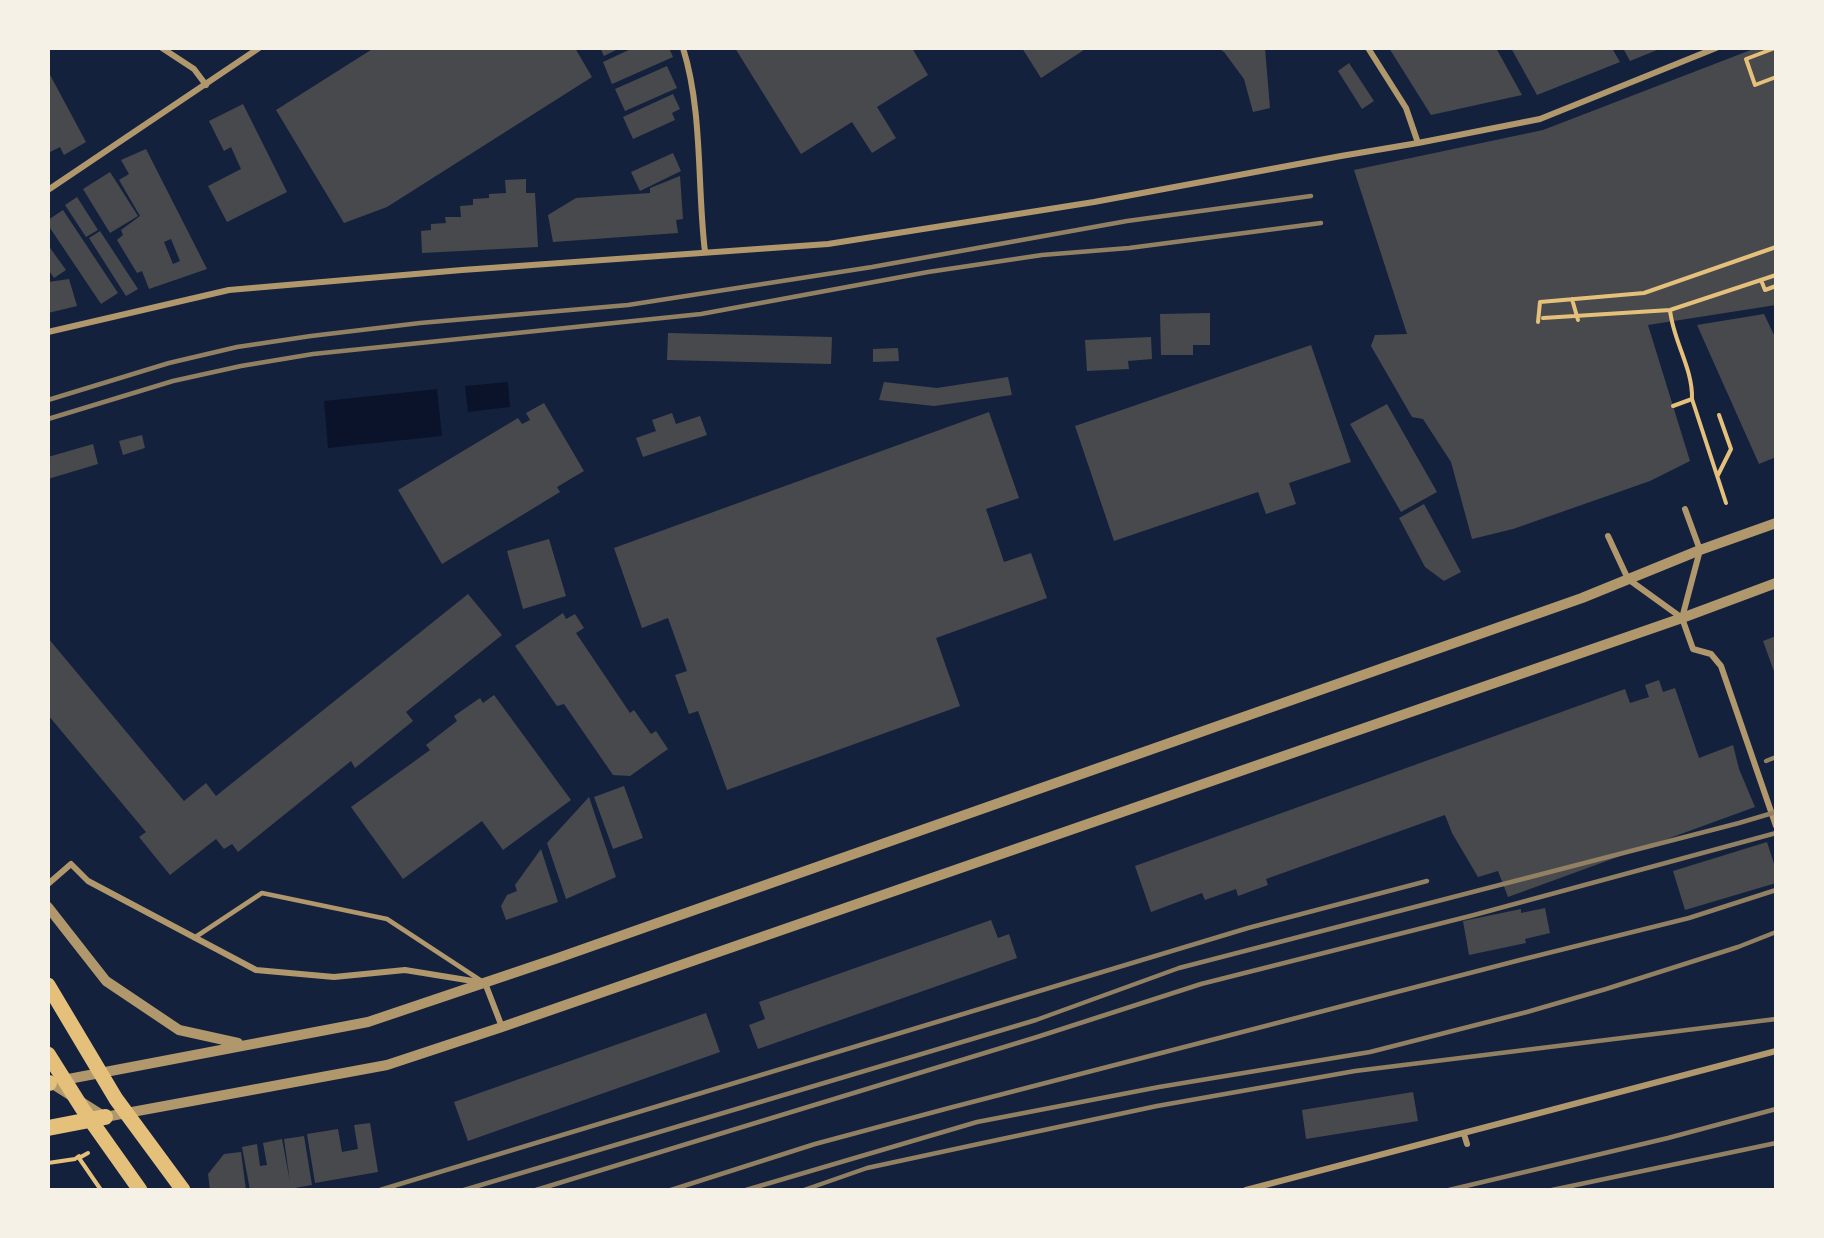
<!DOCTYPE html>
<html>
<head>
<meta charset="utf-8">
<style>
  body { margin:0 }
  #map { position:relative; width:1824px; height:1238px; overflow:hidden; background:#14213d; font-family:"Noto Serif",serif }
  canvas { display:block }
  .frame { position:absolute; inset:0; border:50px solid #f6f1e7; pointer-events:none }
</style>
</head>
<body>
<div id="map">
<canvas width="1824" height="1238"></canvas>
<div class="frame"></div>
</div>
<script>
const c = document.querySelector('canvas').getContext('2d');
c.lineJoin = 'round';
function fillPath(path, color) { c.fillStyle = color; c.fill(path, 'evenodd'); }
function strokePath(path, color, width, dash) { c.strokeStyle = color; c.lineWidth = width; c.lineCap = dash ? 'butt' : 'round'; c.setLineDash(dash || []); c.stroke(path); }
fillPath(new Path2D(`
  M508 382 510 407 468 412 465 386Z
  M437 389 442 436 328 448 324 401Z`), '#0b132b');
fillPath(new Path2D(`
  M374 48H575L592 77 387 207 344 223 276 110Z
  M600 48H620L604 56Z
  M633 48H669L673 57 612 84 603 62Z
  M735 48H912L928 75 877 107 896 138 872 153 852 122 801 154Z
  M1022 48H1087L1041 78Z
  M1218 48H1265L1270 108 1253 112 1244 79 1224 52Z
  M1389 48H1496L1522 95 1431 115Z
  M1511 48H1612L1620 62 1537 95Z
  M1623 48H1662L1630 61Z
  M1756 48H1776V305L1648 325 1690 461 1650 481 1513 529 1472 539 1451 462 1423 419 1412 417 1371 346 1375 335 1407 334 1354 170 1543 130Z
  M1349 63 1374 101 1362 109 1338 71Z
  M667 66 677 88 625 111 615 89Z
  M48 71 86 142 64 155 60 147 48 153Z
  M673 94 680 109 672 113 675 120 633 139 623 117Z
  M243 104 287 192 227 222 208 186 241 169 231 147 224 151 209 121Z
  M146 149 207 269 149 289 142 271 137 273 117 240 123 235 121 230 140 216 119 180 129 174 121 160ZM171 239 180 261 173 264 164 242Z
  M673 153 681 171 640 191 631 172Z
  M110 172 138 216 110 233 83 189Z
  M680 176 683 219 676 220 678 233 553 242 548 215 576 198 650 193V188Z
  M526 179V193H535L538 247 422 253 421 231 431 230V224L446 223 445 217H461L460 206 473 205V199L489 198V194L506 193 505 180Z
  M77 197 98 230 86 237 65 205Z
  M63 210 118 293 101 304 48 225V220Z
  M100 231 138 289 126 296 89 238Z
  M48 245 66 270 54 278 48 269Z
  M69 279 77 306 48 313V282Z
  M1210 313V345H1193V355H1161L1160 314Z
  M1764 314 1776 339V436L1774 437 1776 457 1759 464 1697 325Z
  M668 333 832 337 831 364 667 360Z
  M1151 337 1152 359 1128 361 1129 369 1087 371 1085 340Z
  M1311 345 1351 462 1289 483 1296 504 1266 514 1258 492 1114 541 1075 426Z
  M898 348 899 361 873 362V349Z
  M1008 377 1012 395 934 406 879 400 884 382 937 388Z
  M544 403 584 471 557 487 560 492 442 564 398 490 518 418 522 424 530 420 526 413Z
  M1387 404 1437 492 1401 512 1350 424Z
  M989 412 1019 498 986 509 1004 562 1031 553 1047 598 936 638 960 706 727 790 698 711 689 714 675 675 687 671 668 618 642 628 614 548Z
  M672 413 676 424 700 416 707 435 643 457 636 438 656 431 652 420Z
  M142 435 145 448 123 455 119 441Z
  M93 444 98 464 48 479V457Z
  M1424 504 1461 572 1444 581 1425 567 1399 518Z
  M549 539 566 596 523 609 507 551Z
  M468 594 502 635 406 712 413 721 355 768 351 761 238 852 232 844 224 849 216 839 170 875 139 837 146 832 48 715V638L184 801 206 783 216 796Z
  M563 613 566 619 575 614 584 628 576 633 630 713 634 710 651 734 656 731 668 749 630 776 613 775 564 704 557 706 515 646Z
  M1776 636V677L1763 641Z
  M1659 680 1663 692 1675 688 1699 758 1733 745 1739 769 1755 807 1508 897 1498 871 1478 877 1452 833 1445 815 1266 879 1268 885 1238 896 1236 889 1205 900 1202 893 1151 912 1135 866 1625 689 1630 703 1649 697 1645 685Z
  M494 695 571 800 503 850 482 821 403 879 351 807 430 750 426 745 457 721 454 716 480 698 483 703Z
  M624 786 643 838 613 849 594 797Z
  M589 797 616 877 566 899 547 843Z
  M1767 842 1776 870V883L1685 910 1673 871Z
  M541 849 558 902 506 920 501 906 507 895 517 891 515 885Z
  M1545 908 1550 933 1525 939 1526 943 1469 955 1463 921 1521 909V913Z
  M991 920 998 938 1009 934 1017 958 758 1049 749 1025 765 1019 759 1002Z
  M706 1013 720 1052 468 1141 454 1102Z
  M1413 1092 1418 1121 1306 1139 1302 1110Z
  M370 1123 378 1172 315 1183 307 1134 338 1129 342 1152 358 1149 354 1125Z
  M304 1136 312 1185 283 1190H250L242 1147 257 1144 260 1166 267 1165 263 1143 282 1139 290 1182 284 1139Z
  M241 1152 246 1190H210L208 1174 224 1154Z`), '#48494c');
strokePath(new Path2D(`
  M1775 48 1746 59 1755 85 1776 77
  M1761 280 1765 290 1776 286
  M1572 299 1578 320
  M1670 310C1673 341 1693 368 1692 399L1726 503
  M1543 318 1670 310 1776 275
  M1538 322 1540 302 1644 293 1776 247
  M1673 406 1692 399
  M1718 475 1731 449 1719 415
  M88 1153 79 1158 101 1190
  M48 1163 75 1159 79 1156`), '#e5c07b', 4);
strokePath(new Path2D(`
  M194 938 262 893 387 919 483 982`), '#b1986c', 4.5);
strokePath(new Path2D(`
  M162 48 194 69 206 85
  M683 48C703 112 697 186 705 252
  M1368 48 1406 108 1418 143
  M48 190 259 48
  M48 332 229 290 462 270 828 244 1094 202 1341 156 1418 143 1540 119 1716 48
  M1685 509 1700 550 1682 618 1693 649 1711 654 1721 666 1776 826
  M1608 536 1628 579 1682 618
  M48 884 71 864 88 881 256 970 334 977 405 970 485 983 502 1027
  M1464 1134 1467 1144
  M1246 1190 1776 1051`), '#b1986c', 6);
strokePath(new Path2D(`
  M48 907 106 981 179 1030 238 1043
  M48 1081 105 1117 387 1065 502 1027 1682 618 1776 583
  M58 1081 368 1022 555 959 1582 598 1700 550 1776 523`), '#b1986c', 10);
strokePath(new Path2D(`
  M48 985 116 1099 183 1190
  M48 1054 82 1108 140 1190`), '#e5c07b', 15);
strokePath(new Path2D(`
  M48 1083H49
  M48 1128 105 1117`), '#e5c07b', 16);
strokePath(new Path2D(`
  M48 400 169 363 237 347 311 336 420 323 628 305 872 267 1127 221 1311 196
  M48 419 173 381 241 366 313 354 701 314 928 272 1042 255 1129 248 1321 223
  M1766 761 1776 757
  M380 1190 1248 928 1427 881
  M464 1190 1036 1020 1179 968 1739 823 1776 812
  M536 1190 1037 1037 1201 984 1474 915 1776 833
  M671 1190 815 1144 949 1108 1520 960 1689 918 1776 890
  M746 1190 977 1122 1159 1087 1370 1052 1527 1012 1606 989 1738 947 1776 932
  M804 1190 867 1168 983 1143 1157 1106 1355 1071 1776 1019
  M1449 1190 1668 1138 1776 1109
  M1552 1190 1776 1143`), '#918062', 4.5);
</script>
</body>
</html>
